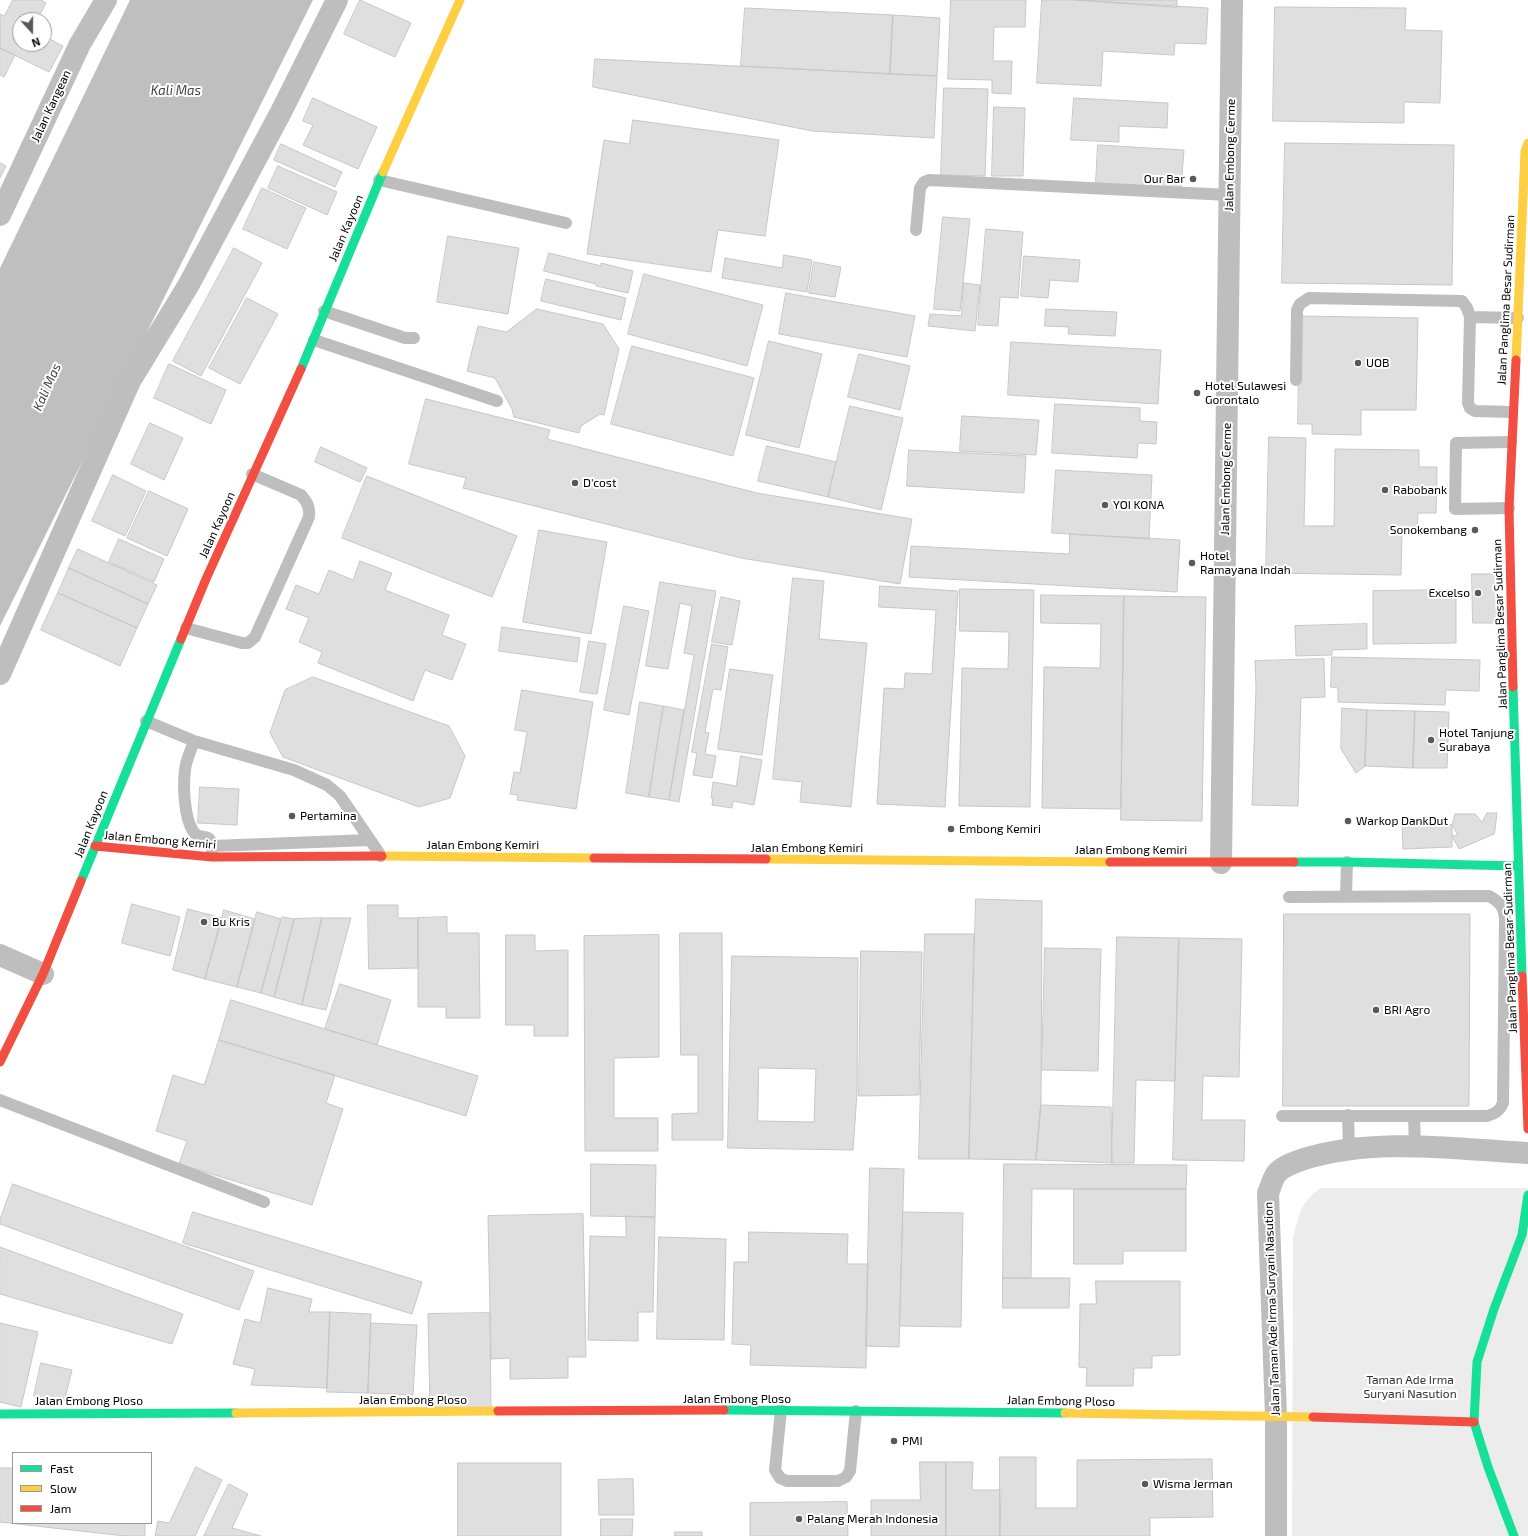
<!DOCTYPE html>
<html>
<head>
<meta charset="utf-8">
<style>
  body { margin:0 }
  #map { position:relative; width:1528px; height:1536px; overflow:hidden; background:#fff; font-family:"Exo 2",sans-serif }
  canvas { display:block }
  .legend { position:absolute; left:12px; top:1452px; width:140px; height:72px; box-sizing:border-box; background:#fff; border:1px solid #999; margin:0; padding:5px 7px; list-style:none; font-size:12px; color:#000 }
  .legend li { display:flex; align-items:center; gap:8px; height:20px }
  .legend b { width:20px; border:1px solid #999 }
  .north { position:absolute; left:12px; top:12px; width:40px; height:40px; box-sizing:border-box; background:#fff; border:1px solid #999; border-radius:50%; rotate:159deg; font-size:11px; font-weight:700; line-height:16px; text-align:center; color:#000 }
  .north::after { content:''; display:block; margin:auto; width:14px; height:18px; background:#595959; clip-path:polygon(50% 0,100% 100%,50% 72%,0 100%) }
</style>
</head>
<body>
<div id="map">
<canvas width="1528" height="1536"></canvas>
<ul class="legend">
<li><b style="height:5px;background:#16e098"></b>Fast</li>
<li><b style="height:5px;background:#ffcf43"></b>Slow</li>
<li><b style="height:5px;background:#f24e42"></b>Jam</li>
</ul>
<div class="north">N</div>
</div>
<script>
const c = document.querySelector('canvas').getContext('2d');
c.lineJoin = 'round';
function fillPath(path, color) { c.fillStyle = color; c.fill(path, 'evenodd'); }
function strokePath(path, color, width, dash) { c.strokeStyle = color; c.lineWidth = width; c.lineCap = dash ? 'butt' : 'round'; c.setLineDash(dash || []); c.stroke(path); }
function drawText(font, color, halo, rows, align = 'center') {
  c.font = font + ' "Exo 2",sans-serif'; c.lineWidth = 4; c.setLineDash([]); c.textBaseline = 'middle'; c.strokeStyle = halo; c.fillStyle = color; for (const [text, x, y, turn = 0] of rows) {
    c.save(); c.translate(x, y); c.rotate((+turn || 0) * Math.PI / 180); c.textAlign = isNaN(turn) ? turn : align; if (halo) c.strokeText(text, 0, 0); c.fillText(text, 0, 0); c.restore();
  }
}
fillPath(new Path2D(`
  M1320 1188H1528V1536H1292L1293 1238C1299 1214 1300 1204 1320 1188Z`), '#ececec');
fillPath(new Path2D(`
  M130 0H313L0 626V268Z`), '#bfbfbf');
const building = new Path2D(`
  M13 0H41L46 3 37 20H20V44H44V36L63 46 49 72 0 48V14L4 16Z
  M360 0 411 23 395 57 344 34Z
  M951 0H1026L1025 27H994L993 61H1012L1011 94 992 93V80L948 79Z
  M1042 0H1076L1208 8 1206 44 1175 43 1174 55 1103 51 1101 86 1037 83Z
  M1076 0H1177V7Z
  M1275 7 1406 8 1405 30 1442 31 1440 103 1404 102V123L1273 121Z
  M745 8 893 15 890 74 741 66Z
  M893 15 940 18 937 76 890 74Z
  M0 48 15 55 4 77 0 75Z
  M595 59 937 76 934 138 812 131 593 87Z
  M944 88 988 89 985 176 941 175Z
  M313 98 377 127 358 169 303 145 313 125 303 121Z
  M1074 98 1168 103 1167 128 1119 126V142L1071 140Z
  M994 107 1025 108 1023 176H992Z
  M633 120 779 140 765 236 718 230 711 272 587 254 604 140 629 144Z
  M1285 143 1454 145 1452 285 1282 283Z
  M281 144 342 172 335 187 274 160Z
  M1098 145 1184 150 1181 188 1096 183Z
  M0 163 6 166 0 178Z
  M278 166 337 192 327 215 268 188Z
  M262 188 306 208 287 249 243 229Z
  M943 217 970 219 960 311 934 309Z
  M986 229 1023 232 1018 298 1000 297 998 326 978 325Z
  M448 236 519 248 508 314 437 302Z
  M234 248 262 263 201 376 173 361Z
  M549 253 601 266V263L633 271 628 293 596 286V284L544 271Z
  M784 255 812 260 807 292 722 278 725 258 782 268Z
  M1024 256 1080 260 1078 282 1050 280 1048 298 1021 296Z
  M814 262 841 267 835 297 809 293Z
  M644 274 763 305 747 366 628 334Z
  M546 279 626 298 621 320 541 301Z
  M964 283 980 285 975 331 928 326 930 314 961 316Z
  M786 293 915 316 907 357 779 334Z
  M247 298 278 314 240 384 209 368Z
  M537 309 603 324 619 349 604 415 600 414 581 426 579 433 514 417 512 409 495 378 467 371 478 326 506 332Z
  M1046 309 1117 312 1115 336 1068 334 1069 327 1045 326Z
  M1300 316 1418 318 1416 410H1361V435L1312 434V424H1298Z
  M769 341 822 354 799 448 746 435Z
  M1011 342 1161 350 1158 404 1008 395Z
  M632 346 754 378 733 456 611 424Z
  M859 354 910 366 900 410 848 397Z
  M169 364 226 390 211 424 154 398Z
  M426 399 550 430 547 439 757 493 912 519 900 584 741 558 463 488 466 478 409 464Z
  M1055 404 1140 408V421L1157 422 1156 444 1138 443 1137 458 1052 453Z
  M850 406 903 418 881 510 828 497Z
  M962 416 1039 420 1036 455 960 451Z
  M150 423 183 438 164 480 131 464Z
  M1269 437 1306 438 1304 526H1334L1335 449 1419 450V467H1437L1436 513H1418L1417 534H1402L1401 575 1266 573Z
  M767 446 836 462 828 497 758 481Z
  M321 447 367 468 360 482 315 462Z
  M909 450 1026 456 1024 493 907 486Z
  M1056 470 1152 475 1149 539 1052 533Z
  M113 475 146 491 125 536 92 521Z
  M367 476 517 536 492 597 342 538Z
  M149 491 188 509 167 556 127 538Z
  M539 530 607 542 591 634 523 622Z
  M1070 534 1180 540 1177 592 909 577 911 546 1069 554Z
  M119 539 164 559 154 582 109 562Z
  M78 549 157 585 148 604 69 568Z
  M360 561 392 573 385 590 449 615 442 635 466 644 452 680 425 670 413 701 318 663 322 652 299 642 309 618 286 609 296 585 319 594 329 570 353 580Z
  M69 568 148 604 137 628 58 593Z
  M1472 574H1498L1499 623H1473Z
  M793 578 824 581 819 639 867 643 851 807 800 802 802 782 773 779Z
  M660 582 716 591 679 802 669 800 694 655 684 653 692 606 680 603 668 669 646 666Z
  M880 586 958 591 945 807 877 804 884 688 904 689 905 673 932 674 936 610 879 607Z
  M960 589 1034 590 1030 807 959 806 962 668 1008 669 1009 632 960 631Z
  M1456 590V643L1373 644V591Z
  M58 593 137 628 120 666 41 630Z
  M1041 595 1124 596 1121 809 1042 808 1044 667 1100 668 1101 624 1041 623Z
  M1124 596 1206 597 1202 821 1121 820Z
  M721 597 740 601 732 645 712 642Z
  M624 606 649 611 629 715 604 710Z
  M1367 624V649L1332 650V655L1296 656 1295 626Z
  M502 627 580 638 577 662 499 651Z
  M589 641 606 644 597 694 580 692Z
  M712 644 728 647 721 690 713 689 705 732 709 733 705 754 716 756 712 778 693 775 697 753 692 752Z
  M1332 657 1480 660 1479 691 1446 690 1445 705 1338 702V688L1331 687Z
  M1324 659 1325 697 1301 698 1298 806 1252 805 1256 688 1255 661Z
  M730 669 773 675 762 755 718 749Z
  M313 677 449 726 465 756 450 798 419 807 283 757 270 733 285 690Z
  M522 690 593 702 576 809 517 800 518 795 510 794 514 772 520 773 527 732 515 730Z
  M640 702 663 706 649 797 626 793Z
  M664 706 684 710 669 800 649 797Z
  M1342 708 1367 710 1365 766 1356 773 1341 749Z
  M1367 710 1415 711 1413 768 1365 766Z
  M1415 711 1449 712 1447 768H1413Z
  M741 756 762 760 754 805 733 801 732 808 712 805 713 798H711L713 782 736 786Z
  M200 787 239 789 237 825 198 823Z
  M1487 813H1497L1495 830 1494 834 1459 849 1452 836 1458 835 1452 825 1455 814H1475L1482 822Z
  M1452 825V847L1403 849 1402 826Z
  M976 899 1042 901 1041 1105 1036 1160 969 1159Z
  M132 904 180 917 170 956 122 943Z
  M368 905H398V918H418V968L369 969Z
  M188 909 222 918 205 979 173 970Z
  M224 910 255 919 237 987 205 979Z
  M257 912 281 919 261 993 237 987Z
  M1284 914H1470L1469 1106H1283Z
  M282 917 294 919 274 997 261 993Z
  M447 917V933H479L480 1018H446V1007H418V918Z
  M322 918 302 1005 274 997 294 919Z
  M322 918H351L326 1010 302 1005Z
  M680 933H722L723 1140H672V1114L698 1113V1055H681Z
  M925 934H974L969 1159H919Z
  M506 935H535V951L568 950V1036H534V1025H506Z
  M659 935V1057L614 1058V1118H658V1151H585L584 936Z
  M1117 937 1179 938 1175 1081 1136 1080 1134 1163H1112Z
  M1179 938 1242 939 1239 1077 1203 1076 1202 1120H1245L1244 1161 1173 1160Z
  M1045 948 1101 949 1098 1071 1042 1070Z
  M861 951 922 952 919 1095 859 1096Z
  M732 956 858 958 857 1093 853 1150 728 1148ZM759 1068 816 1069 814 1122 758 1121Z
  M340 984 391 1000 377 1045 325 1029Z
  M231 1000 478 1076 466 1116 219 1040Z
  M219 1040 335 1075 326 1103 343 1109 312 1205 179 1164 187 1141 156 1131 173 1075 204 1085Z
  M1041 1105 1111 1107 1112 1163 1036 1160Z
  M591 1164 656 1165 655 1217 591 1216Z
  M1004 1164 1187 1165 1186 1189H1032L1031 1278H1003Z
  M870 1168 904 1169 899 1347 866 1346Z
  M13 1184 254 1271 239 1310 0 1224V1220Z
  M1074 1189H1186V1251H1123V1264H1074Z
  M193 1212 422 1282 412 1314 183 1243Z
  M903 1212 963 1213 961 1327 900 1326Z
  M583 1214 586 1357H568V1378L510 1379V1358L491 1359 488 1216Z
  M626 1216 655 1217 653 1312H638V1341L588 1340 590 1236 626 1237Z
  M749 1232 848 1234 847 1264H868L866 1368 750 1365 751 1345 732 1344 734 1262H748Z
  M659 1237 726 1239 724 1340 657 1339Z
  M0 1247 183 1314 172 1344 0 1294Z
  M1003 1278H1070L1069 1308H1003Z
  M1096 1281H1180V1355L1152 1356V1368H1134L1133 1386H1086L1087 1368 1079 1367 1080 1304H1096Z
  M268 1288 312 1299 309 1312H330L327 1388 251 1385 255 1369 233 1364 245 1319 260 1323Z
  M330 1312 371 1314 368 1393 327 1392Z
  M490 1313 491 1408 430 1409 428 1314Z
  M0 1323 38 1332 21 1407 0 1402Z
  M371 1323 417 1325 413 1395 368 1393Z
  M41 1363 72 1370 64 1402 34 1396Z
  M1000 1457H1036V1508H1077V1460L1212 1459 1213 1517 1150 1518V1536H1000Z
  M920 1462H946V1536H871V1500H920Z
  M946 1462H973L972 1490H1001L1000 1536H946Z
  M458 1463H561V1536H458Z
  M196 1467 222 1480 195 1536H155L158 1521 169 1523Z
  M0 1468H13V1523H145V1536H125L0 1522Z
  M633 1479 634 1515H599L598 1480Z
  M229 1484 248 1494 232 1528 261 1536H204Z
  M847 1502 848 1536H750V1503Z
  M601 1519H633L632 1536H601Z
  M675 1532H702V1536H675Z`);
fillPath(building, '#dfdfdf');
strokePath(building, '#c7c7c7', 1);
strokePath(new Path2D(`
  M379 180 566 223
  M916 230 920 188 924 182 929 180 1229 195
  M324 311 405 338H414
  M314 340 497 401
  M1296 380 1297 310 1300 304 1309 298 1462 301 1467 308 1470 317
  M1512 412 1475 411 1470 408 1468 403 1470 317 1518 318
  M1509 508 1455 509 1456 443 1511 442
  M186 628 242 643H248L255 637 309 517C310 507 307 502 301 495L252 474
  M146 721 194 741 294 770 327 785 340 796 381 856
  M194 741C191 750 186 760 185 770 183 786 184 817 193 831 202 844 212 827 212 853
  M212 846 370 840
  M1346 896 1347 862
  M0 1100 264 1202
  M1348 1115 1349 1148
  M1282 1116H1487C1495 1114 1500 1111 1503 1103L1505 919C1504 907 1500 902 1489 896L1289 897
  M1414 1116 1415 1146
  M781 1410 775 1470 780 1478 787 1481H838L846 1477 850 1471 856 1411`), '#bebebe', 12);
strokePath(new Path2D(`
  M0 215 80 44 106 0
  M0 674 130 381 188 286 281 112 337 0
  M1221 863 1232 0
  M0 955 43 974
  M1276 1536V1416L1268 1193C1271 1187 1273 1177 1277 1173 1283 1166 1295 1162 1304 1159 1374 1137 1455 1149 1528 1153`), '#bebebe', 22);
strokePath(new Path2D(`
  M301 369 383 172
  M1513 687 1522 976
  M1294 862H1347L1518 866
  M81 881 181 639
  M724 1410 1065 1413
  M0 1414 236 1413
  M1514 1536 1488 1467 1474 1422 1477 1362 1494 1309 1522 1235 1528 1195`), '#16e098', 9);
strokePath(new Path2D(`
  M383 172 460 0
  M1516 360 1525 151 1528 143
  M382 856 594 858
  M766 859 1110 862
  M236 1413 498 1411
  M1065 1413 1313 1417`), '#ffcf43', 9);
strokePath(new Path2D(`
  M181 639 206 579 301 369
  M1513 687 1509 508 1516 360
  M95 846 212 857 382 856
  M594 858 766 859
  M1110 862H1294
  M1522 976 1528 1129
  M0 1062 43 974 81 881
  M498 1411 724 1410
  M1313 1417 1474 1422`), '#f24e42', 9);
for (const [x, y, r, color] of [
  [1193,179,4,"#595959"],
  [1358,363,4,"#595959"],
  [1197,393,4,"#595959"],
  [575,483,4,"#595959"],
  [1385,490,4,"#595959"],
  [1105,505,4,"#595959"],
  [1475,530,4,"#595959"],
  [1192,563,4,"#595959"],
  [1478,593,4,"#595959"],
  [1431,740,4,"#595959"],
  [292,816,4,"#595959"],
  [1348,821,4,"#595959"],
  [951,829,4,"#595959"],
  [204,922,4,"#595959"],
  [1376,1010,4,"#595959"],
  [894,1441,4,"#595959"],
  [1145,1484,4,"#595959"],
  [799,1519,4,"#595959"]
]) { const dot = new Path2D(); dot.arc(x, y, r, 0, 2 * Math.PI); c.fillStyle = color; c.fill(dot); strokePath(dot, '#fff', 1.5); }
drawText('12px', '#000', '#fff', [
  ["Jalan Kangean",51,106,-65],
  ["Jalan Embong Cerme",1230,155,-89],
  ["Jalan Kayoon",346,228,-67],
  ["Jalan Panglima Besar Sudirman",1506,300,-87],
  ["Jalan Embong Cerme",1226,479,-89],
  ["Jalan Kayoon",217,525,-66],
  ["Jalan Panglima Besar Sudirman",1500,624,-92],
  ["Jalan Kayoon",91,824,-68],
  ["Jalan Embong Kemiri",160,840,5],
  ["Jalan Embong Kemiri",483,845],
  ["Jalan Embong Kemiri",807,848],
  ["Jalan Embong Kemiri",1131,850],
  ["Jalan Panglima Besar Sudirman",1510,948,-92],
  ["Jalan Taman Ade Irma Suryani Nasution",1272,1309,-92],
  ["Jalan Embong Ploso",737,1399],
  ["Jalan Embong Ploso",413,1400],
  ["Jalan Embong Ploso",89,1401],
  ["Jalan Embong Ploso",1061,1401,1]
]);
drawText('12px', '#000', '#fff', [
  ["Our Bar",1185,179,"right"],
  ["UOB",1366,363],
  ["Hotel Sulawesi",1205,386],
  ["Gorontalo",1205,400],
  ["D'cost",583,483],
  ["Rabobank",1393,490],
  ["YOI KONA",1113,505],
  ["Sonokembang",1467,530,"right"],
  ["Hotel",1200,556],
  ["Ramayana Indah",1200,570],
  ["Excelso",1470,593,"right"],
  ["Hotel Tanjung",1439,733],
  ["Surabaya",1439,747],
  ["Pertamina",300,816],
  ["Warkop DankDut",1356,821],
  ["Embong Kemiri",959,829],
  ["Bu Kris",212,922],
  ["BRI Agro",1384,1010],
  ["PMI",902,1441],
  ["Wisma Jerman",1153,1484],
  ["Palang Merah Indonesia",807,1519]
], 'left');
drawText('12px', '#333', '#fff', [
  ["Taman Ade Irma",1410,1380],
  ["Suryani Nasution",1410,1394]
]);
drawText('italic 13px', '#444', '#fff', [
  ["Kali Mas",176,91],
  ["Kali Mas",47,387,-66]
]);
</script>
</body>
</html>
